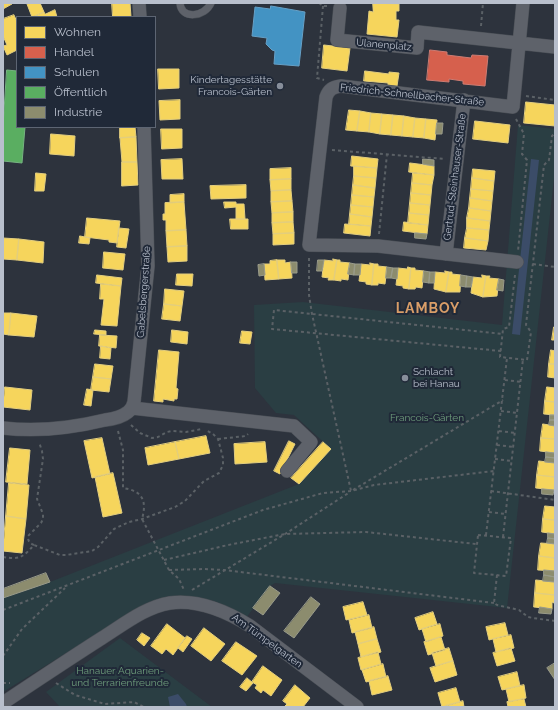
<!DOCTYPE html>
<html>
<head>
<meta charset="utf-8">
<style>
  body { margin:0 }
  #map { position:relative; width:558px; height:710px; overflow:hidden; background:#2d333d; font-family:Raleway,sans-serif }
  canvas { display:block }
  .frame { position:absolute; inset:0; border:4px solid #b8bfcc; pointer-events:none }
  .legend { position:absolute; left:16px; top:16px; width:140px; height:112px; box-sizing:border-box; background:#202938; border:1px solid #5d6573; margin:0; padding:5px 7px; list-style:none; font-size:12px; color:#b8bfcc }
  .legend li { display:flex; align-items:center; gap:8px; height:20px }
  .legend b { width:20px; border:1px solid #5d6573 }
</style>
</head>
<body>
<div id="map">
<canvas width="558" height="710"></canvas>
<div class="frame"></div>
<ul class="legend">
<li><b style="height:11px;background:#f6d55c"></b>Wohnen</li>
<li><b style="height:11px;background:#d6604d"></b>Handel</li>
<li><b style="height:11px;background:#4393c3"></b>Schulen</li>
<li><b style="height:11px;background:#5aae61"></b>Öffentlich</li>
<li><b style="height:11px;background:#8c8c6e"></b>Industrie</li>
</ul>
</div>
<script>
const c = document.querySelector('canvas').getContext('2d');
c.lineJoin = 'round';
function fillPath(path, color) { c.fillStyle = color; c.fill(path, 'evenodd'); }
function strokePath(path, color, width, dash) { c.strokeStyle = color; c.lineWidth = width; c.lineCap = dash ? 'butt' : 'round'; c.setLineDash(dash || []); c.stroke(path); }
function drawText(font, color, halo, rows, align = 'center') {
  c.font = font + ' Raleway,sans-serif'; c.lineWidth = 4; c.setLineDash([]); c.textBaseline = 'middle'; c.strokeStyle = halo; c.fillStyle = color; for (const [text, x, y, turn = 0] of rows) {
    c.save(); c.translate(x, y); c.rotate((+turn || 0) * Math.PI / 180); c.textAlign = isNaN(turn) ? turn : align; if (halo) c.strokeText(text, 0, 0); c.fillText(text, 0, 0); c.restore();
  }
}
fillPath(new Path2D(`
  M518 125 555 129V169L507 608 275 583 270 586 246 618 232 609 214 601 197 598H164L147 603 3 692V598L50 582 299 484 331 449 294 415 276 413 255 388 254 305 303 302 502 325Z
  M120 638 212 707H60L46 692Z`), '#2a3e43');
fillPath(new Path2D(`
  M531 159 539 160 520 335 512 334Z
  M178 694 186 704 187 707H170L168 697Z`), '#3b4c68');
const homes = new Path2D(`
  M3 3H11L12 4 3 9Z
  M40 3 44 12 32 17 27 4Z
  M112 3H130L131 17H113Z
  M373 3 399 4V11H396V20H399L397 37 367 34 369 11 373 12Z
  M55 10 57 17H33L44 12 45 14Z
  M14 15 17 22V50L7 55 3 46 7 45 3 36V19Z
  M324 45 350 48 347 71 322 68Z
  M158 69H179V88L159 89Z
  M365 71 389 74V72L399 73 397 86 388 85V83L364 81Z
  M180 100V119L160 120 159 101Z
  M526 102 555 105V126L524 123Z
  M349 110 360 111 357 131 346 130Z
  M360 111 371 113 369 132 357 131Z
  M371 113 382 114 380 134 369 132Z
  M382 114 393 115 391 135 380 134Z
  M393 115 404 116 402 136 391 135Z
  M404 116 415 118 413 137 402 136Z
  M415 118 426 119 424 138 413 137Z
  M426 119 437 120 435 140 424 138Z
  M475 121 510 125 508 143 473 139Z
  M120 127H135L136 137 120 138Z
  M161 129H182V148L162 149Z
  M51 134 75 136 74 156 50 154Z
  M136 137 137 162H122L120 138Z
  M352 156 378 159 377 168 351 166Z
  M182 159 183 179H162L161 160Z
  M122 162H137L138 185 122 186Z
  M410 163 434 166V175L409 172Z
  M354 166 377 168 376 178 354 176Z
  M291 168V179L270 180V169Z
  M473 169 495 171 494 181 472 178Z
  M36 173 46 174 44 191H35Z
  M413 173 434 175 432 185 412 183Z
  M354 176 376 178 375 188 353 185Z
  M472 178 494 181 493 191 471 189Z
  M291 179V190L271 191 270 180Z
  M412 183 432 185 431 195 411 193Z
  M246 185V198L211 199 210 186Z
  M353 185 375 188 374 197 352 195Z
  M471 189 493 191 492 201 470 198Z
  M291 190 292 201 271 202V191Z
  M411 193 431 195 430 205 410 203Z
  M184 194V202L170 203V195Z
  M352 195 374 197 373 207 351 205Z
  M470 198 492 201 491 211 469 208Z
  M292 201 293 212 272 213 271 202Z
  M184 202 186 230 166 231V220H163V214H165V203Z
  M224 202H236V204H244L245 219H236V207L225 208Z
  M410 203 430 205 429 215 409 213Z
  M351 205 373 207 372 217 350 214Z
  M469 208 491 211 490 221 467 218Z
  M293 212V222L272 223V213Z
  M409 213 429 215 428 225 408 223Z
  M350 214 372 217 371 226 349 224Z
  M87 218 120 221 117 243 109 242V240L85 237Z
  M467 218 490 221 489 230 467 228Z
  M230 219H248V229H231Z
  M293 222 294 233 273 234 272 223Z
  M404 222 428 225 427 234 403 231Z
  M345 224 371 226 370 236 344 233Z
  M119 228 129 229 126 248 117 247Z
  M467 228 489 230 488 241 465 238Z
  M186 230 187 246 167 247 166 231Z
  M294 233V244L273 245V234Z
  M80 236 90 238 89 244 79 243Z
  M3 238 19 239 17 260 3 259Z
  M465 238 488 241 486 250 464 248Z
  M19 239 44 242 43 263 17 260Z
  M187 246V261L168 262 167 247Z
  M104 252 125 254 123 270 103 268Z
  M333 259 337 260 334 280H328L329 278 322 277 324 260 333 261Z
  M277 260H285V263L291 262 292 278 279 279Z
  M277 260 279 279 265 280 264 264H270V261Z
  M337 260H340V262L350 263 348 280 341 279V281L334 280Z
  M370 263 374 264 372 285 366 284V282L359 281 361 264 370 265Z
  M374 264H378V266L387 267 385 284 378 283V285H372Z
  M408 267 411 268 409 289 403 288V286L396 285 398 268 407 269Z
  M411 268H415V270L424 271 422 288 416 287 415 289H409Z
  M445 271 449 272 446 292 434 289 435 272 445 273Z
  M449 272H452V274L461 275 460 292H446Z
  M177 274H193L192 286 176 285Z
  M97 275 122 278 121 286 96 283Z
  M482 275 486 276 483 297 471 293 473 277 482 278Z
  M486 276H490L489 278 499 279 497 296 483 297Z
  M101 284 121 286 117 326 101 325 104 299H100Z
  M165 289 184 291 182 306 164 304Z
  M164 304 182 306 180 321 162 319Z
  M3 313H11L9 335 3 334Z
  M11 313 37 316 34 337 9 335Z
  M554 327H555V340H552Z
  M95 330 106 331V335L94 334Z
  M172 330 188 332 187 344 171 342Z
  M242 331 252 332 250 344 240 343Z
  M100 335 117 336 116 348 99 346Z
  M101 346 111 348 110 359 100 358Z
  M159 350 179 352 176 388 178 389 177 399H174V401L163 399V402L154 401Z
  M551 350 555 351V364H549Z
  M95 364 113 366 111 379 93 377Z
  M549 364H555V378L548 377Z
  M93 377 111 379 109 392 91 390Z
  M5 387 32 390 30 410 3 407Z
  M547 387 555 388V402L545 401Z
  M87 389 93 390 91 406 84 405Z
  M545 401 555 402V415L544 414Z
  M543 424 555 426V439L541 438Z
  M206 436 210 453 179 459 175 442Z
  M102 438 110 474 92 478 84 441Z
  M541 438 555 439V453L540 451Z
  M289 441 295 444 280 474 274 471Z
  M175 442 179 459 148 465 145 448Z
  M265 442 267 462 235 464 234 444Z
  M323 442 331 449 299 484 291 478Z
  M10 448 30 450 27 484 6 482Z
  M539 461 555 463V477L537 475Z
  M113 473 122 513 103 517 95 477Z
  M537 475 555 477 554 490 536 488Z
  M9 483 29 485 26 519 6 516Z
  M545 506 555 507V520L543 519Z
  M6 516 26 519 22 553 3 551Z
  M543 519 555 520V534L542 532Z
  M541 543 555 544V558L539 556Z
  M539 556 555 558V571L538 570Z
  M536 580 554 582 555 595 535 593Z
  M535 593 555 595 554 603 552 602V609L534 607Z
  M363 602 367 615 346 620 343 607Z
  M433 612 437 624 419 630 415 618Z
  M369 615 372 628 352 633 349 620Z
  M505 623 508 635 489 640 486 627Z
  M167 624 185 638 173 655 166 649 162 654 151 646Z
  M440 624 443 636 426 642 422 629Z
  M374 627 377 639 358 644 355 632Z
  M204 628 225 644 211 661 191 646Z
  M142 633 150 638 144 646 137 640Z
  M511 635 514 648 496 652 493 639Z
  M187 636 192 639 183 652 178 648Z
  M441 637 445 650 428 655 424 642Z
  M377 639 381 652 361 657 358 644Z
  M236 642 257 656 242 675 222 661Z
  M449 648 453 661 436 666 432 653Z
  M511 648 515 661 497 666 493 653Z
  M378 652 381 664 361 670 358 658Z
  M453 661 457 675 435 682 430 668Z
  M383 664 386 677 366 682 362 670Z
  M263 666 282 680 271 696 263 690 261 693 255 688 257 685 252 682Z
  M517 672 520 686 502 690 498 677Z
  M388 676 392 690 372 695 369 681Z
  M247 678 253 683 246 691 240 687Z
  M295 685 310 698 303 707 285 706 287 704 283 701Z
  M524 685 526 698 509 702 506 689Z
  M456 688 460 702 442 707 438 693Z
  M524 699 526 707H508L507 702Z
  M463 701 464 707H445V706Z`);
fillPath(homes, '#f6d55c');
strokePath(homes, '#e3ce7e', 1);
const shops = new Path2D(`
  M430 50 447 52V55L471 58 472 55 488 56 485 86 463 84V81L449 79V82L427 80Z`);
fillPath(shops, '#d6604d');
strokePath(shops, '#cd7c73', 1);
const schools = new Path2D(`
  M271 6 305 12 299 66 274 64 275 51 272 50 266 44 267 38 252 36 255 7 270 9Z`);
fillPath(schools, '#4393c3');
strokePath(schools, '#66a0c6', 1);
const public = new Path2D(`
  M7 70 17 71V127H25L22 163 3 161V127Z`);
fillPath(public, '#5aae61');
strokePath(public, '#76b381', 1);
const industry = new Path2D(`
  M437 123H443L442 134H436Z
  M423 159 434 160V166L423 164Z
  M415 233 427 234 426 239 415 238Z
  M318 260H324L322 271H317Z
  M291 262H297V273H292Z
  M350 263 355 264 354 275 348 274Z
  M264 264 265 275 259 276 258 265Z
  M355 264H361L360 275H354Z
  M387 267 393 268 391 278H386Z
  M393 268H398L397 279 391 278Z
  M424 271 430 272 429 283 423 282Z
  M430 272H435L434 283H429Z
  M461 275 467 276 466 287 460 286Z
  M467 276 473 277 471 287H466Z
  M499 279 504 280 503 291 497 290Z
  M550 415H555V420H550Z
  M550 420H555V426L549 425Z
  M546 452 555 453V458L546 457Z
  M546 457 555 458V463L545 462Z
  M542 489 554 490 553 495 542 494Z
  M548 533 555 534V539L548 538Z
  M548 538 555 539V544L547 543Z
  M544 570 555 571V577L544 575Z
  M46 573 50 582 3 598V589Z
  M544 575 555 577 554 582 543 581Z
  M270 586 280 593 263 615 253 608Z
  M311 597 320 604 294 638 284 631Z
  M540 607 552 609 551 614 539 613Z
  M555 663V680L547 668Z`);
fillPath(industry, '#8c8c6e');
strokePath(industry, '#999b8a', 1);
const lane = new Path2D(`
  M180 3C181 20 205 17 211 3`);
const street = new Path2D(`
  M139 3 140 17
  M340 8 337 40 417 48 418 32 555 47
  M446 254 464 100
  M517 262 378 246 309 245 326 97C329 89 333 87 341 86L513 107 523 3
  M132 408 294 426 311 442 287 471
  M3 428C37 432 72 428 105 420 113 419 122 417 128 412 132 409 133 406 134 402L148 266 144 127
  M3 703C36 681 69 659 102 638 123 625 145 607 170 603 199 599 226 611 250 626L357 707`);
strokePath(lane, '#494e55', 8);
strokePath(street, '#494e55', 14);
strokePath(new Path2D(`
  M319 3 323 6H328
  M323 6 317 78 324 80
  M481 26 483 3
  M526 96 555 100
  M516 119 524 134 522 154 527 160 518 251
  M332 150 445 159
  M379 234 387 154
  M309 258V295L312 314 351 491
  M533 264 555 267
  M515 275 509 327 503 329 500 357 527 360 531 332 526 325 544 165 549 160 552 136 555 133
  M501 351 272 329 274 310 503 334
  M505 380 521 382
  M501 411 517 413
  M131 425 140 433 152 438 158 437 167 432 172 431 186 432 202 429
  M118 431 123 450V488C143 491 147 501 142 519L169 570 179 579 184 590
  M499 431 515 433
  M218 439 246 436 248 434
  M497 445 513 447
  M495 459 512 461
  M353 490 503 400
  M491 491 555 500
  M489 512 505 514
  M478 535 511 538 506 576 474 573Z
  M486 535 507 358
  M503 537 523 359
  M34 545C29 543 28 541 28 536L41 523 43 519V514L37 499 43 459 42 451 39 442
  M3 557C20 560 23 557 34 545L60 555H66L92 551 98 547 114 529 129 522 142 519 175 507 185 501 204 481 219 473 223 465V458L218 439 213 434 206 430
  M164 560 228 545 285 534 366 532 476 544
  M169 570 204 569 224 570 494 603
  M497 575 494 603 497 605 519 610 528 617 533 618 555 621
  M192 590 285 534 350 492
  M3 610 263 510 323 493 351 491 374 485 494 471
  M3 656 22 629 65 588
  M3 683H10
  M56 683 75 695 105 704 134 702 144 707`), '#5b6166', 2, [3, 3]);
strokePath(lane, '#5e626a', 7);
strokePath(street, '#5e626a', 13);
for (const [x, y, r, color] of [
  [280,86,4,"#878e9a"],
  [405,378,4,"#878e9a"]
]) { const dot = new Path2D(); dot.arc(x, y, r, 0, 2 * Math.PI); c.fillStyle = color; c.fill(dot); strokePath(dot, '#202938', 1.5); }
drawText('10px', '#b8bfcc', '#202938', [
  ["Ulanenplatz",384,45,5],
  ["Friedrich-Schnellbacher-Straße",412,95,6],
  ["Gertrud-Steinhauser-Straße",455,177,-83],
  ["Gabelsbergerstraße",144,292,-86],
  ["Am Tümpelgarten",267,641,36]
]);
drawText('10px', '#b8bfcc', '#202938', [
  ["Kindertagesstätte",272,80],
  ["Francois-Gärten",272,92],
  ["Schlacht",413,372,"left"],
  ["bei Hanau",413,384,"left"]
], 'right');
drawText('10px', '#6f9e7c', '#202938', [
  ["Francois-Gärten",427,418],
  ["Hanauer Aquarien-",120,671],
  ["und Terrarienfreunde",120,683]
]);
c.letterSpacing = '1px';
drawText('bold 14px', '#d89d68', '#202938', [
  ["LAMBOY",428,309]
]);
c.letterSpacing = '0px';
</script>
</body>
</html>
